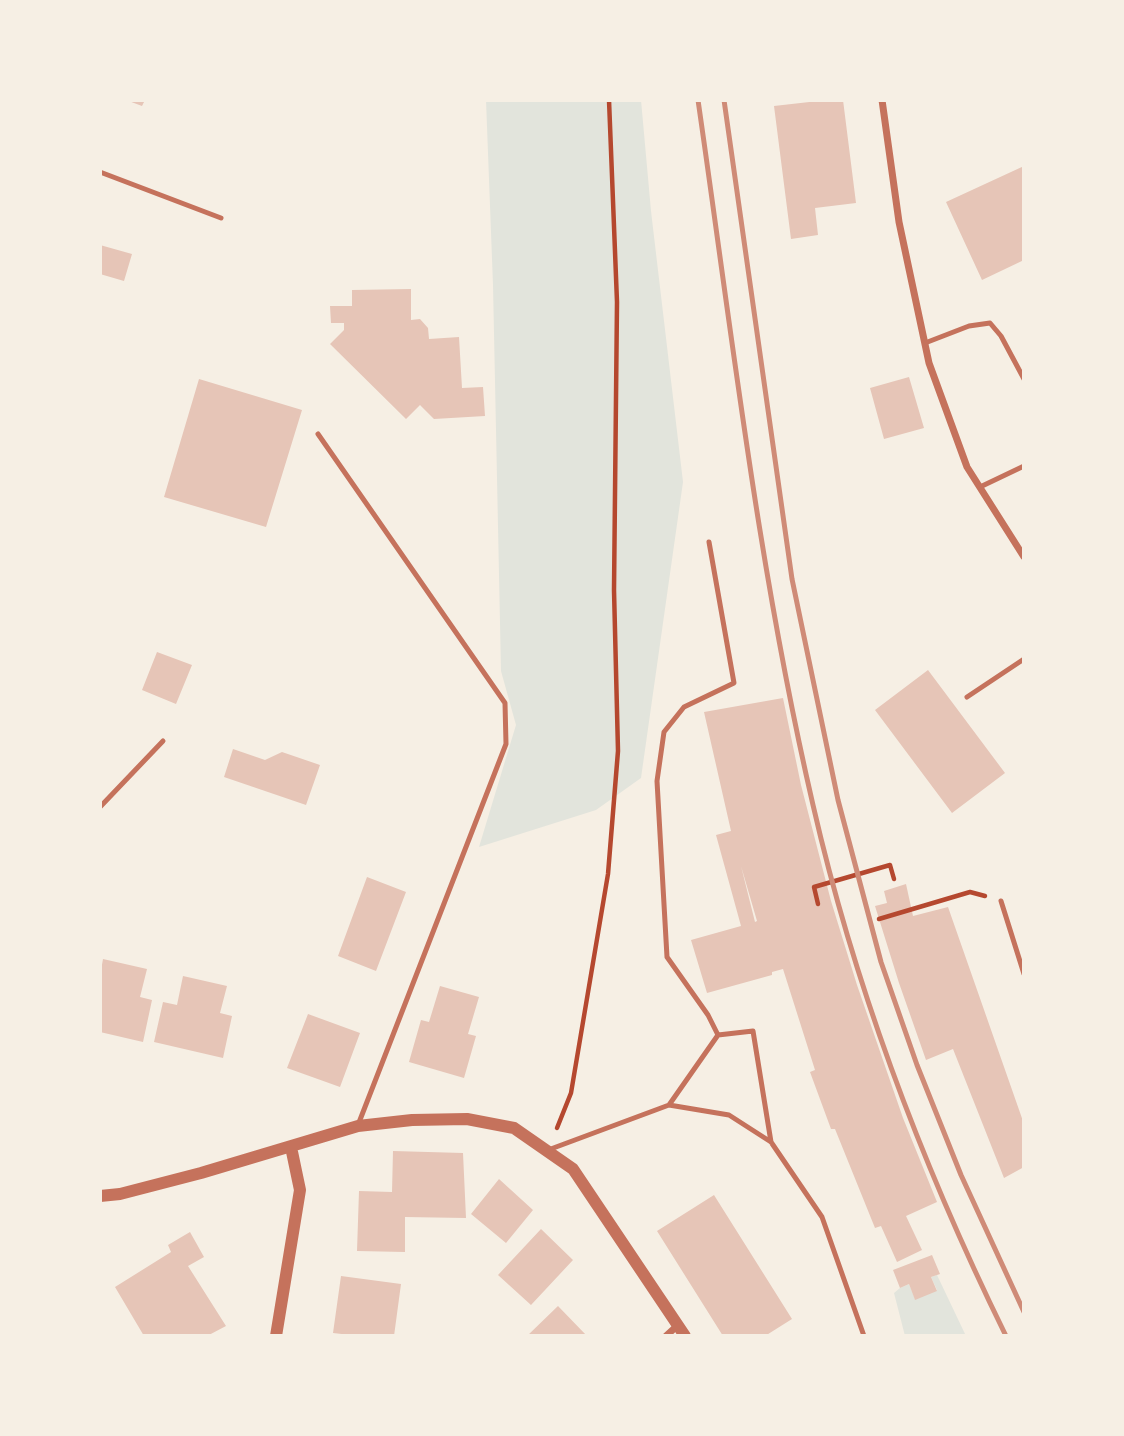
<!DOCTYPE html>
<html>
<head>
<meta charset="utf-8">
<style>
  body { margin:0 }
  #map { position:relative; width:1124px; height:1436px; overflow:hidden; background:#f6efe4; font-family:"DM Sans",sans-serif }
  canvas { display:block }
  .frame { position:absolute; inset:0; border:102px solid #f6efe4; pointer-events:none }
</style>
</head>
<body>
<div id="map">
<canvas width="1124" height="1436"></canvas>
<div class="frame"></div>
</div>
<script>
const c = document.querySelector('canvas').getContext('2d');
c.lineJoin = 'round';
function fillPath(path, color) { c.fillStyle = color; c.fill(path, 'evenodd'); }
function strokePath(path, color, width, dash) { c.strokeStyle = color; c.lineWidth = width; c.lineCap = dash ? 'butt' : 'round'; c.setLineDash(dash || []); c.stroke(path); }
fillPath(new Path2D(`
  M486 100H641L651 211 683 482 641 778 596 810 479 847 516 725 501 671 493 285Z
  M937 1275 966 1336H905L894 1293 900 1288 909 1284 915 1299 937 1290 931 1277Z`), '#e2e4dc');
fillPath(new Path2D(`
  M126 100H145L142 106Z
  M827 100H843L856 203 815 208 818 235 791 239 774 106Z
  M1024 166V260L982 280 946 202Z
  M100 245 132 254 124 281 100 274Z
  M411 289V320L420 319 428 328 429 339 459 337 462 388 483 387 485 416 434 419 420 405 406 419 330 344 344 330V323H331L330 306H352V290Z
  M909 377 924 428 884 439 870 388Z
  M199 379 302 410 266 527 164 497Z
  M157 652 192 665 176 704 142 690Z
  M928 670 1005 773 952 813 875 710Z
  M783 698 801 785 831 901 857 985 903 1118 937 1202 906 1216 922 1250 897 1262 881 1226 875 1228 835 1129H831L810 1072 815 1070 783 969 772 972V975L707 993 691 940 741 926 716 835 731 831 704 712ZM741 866 757 921 755 922Z
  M233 749 265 760 282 752 320 765 306 805 224 777Z
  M367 877 406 892 376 971 338 956Z
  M906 884 913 916 948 907 1024 1124V1167L1004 1178 953 1049 926 1060 899 983 875 906 887 903 884 891Z
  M103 959 147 969 140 997 152 1000 143 1042 100 1032V976Z
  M183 976 227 986 220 1013 232 1016 223 1058 154 1042 163 1002 177 1005Z
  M440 986 479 997 468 1034 476 1036 464 1078 409 1062 421 1020 429 1022Z
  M308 1014 360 1033 340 1087 287 1068Z
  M393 1151 463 1153 466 1218 405 1217V1252L357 1251 359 1191 392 1192Z
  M499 1179 533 1210 506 1243 471 1214Z
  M714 1195 792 1319 765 1336H723L657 1231Z
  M541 1229 573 1260 531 1305 498 1275Z
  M190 1232 204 1257 188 1266 226 1326 207 1336H144L115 1287 171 1252 168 1245Z
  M932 1255 940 1274 931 1277 937 1291 915 1300 909 1284 900 1288 893 1270Z
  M341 1276 401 1284 394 1336H359L333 1333Z
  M558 1306 587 1336H527Z`), '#e6c5b7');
strokePath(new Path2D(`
  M818 904 814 887 890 865 894 879
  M879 919 970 892 985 896
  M557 1128 571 1093 608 874 618 751 614 590 617 302 609 100`), '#b5482f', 4.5);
strokePath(new Path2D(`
  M100 172 221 218
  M925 343 969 326 990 323 1001 336 1024 379
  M318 434 505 703 506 744 358 1125
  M980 487 1024 466
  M709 542 734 683 684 707 664 732 657 781 667 957 708 1015 718 1035
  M967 697 1024 659
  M100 807 163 741
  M1001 901 1024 974
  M669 1105 718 1035 753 1031 771 1142
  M548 1150 669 1105 729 1115 771 1142 822 1217 864 1336`), '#c5725c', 5);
strokePath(new Path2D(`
  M882 100 899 222 929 363 967 467 1024 557
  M666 1336 678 1325`), '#c5725c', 7);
strokePath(new Path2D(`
  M100 1196 120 1194 201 1173 358 1126 412 1120 467 1119 514 1128 573 1169 685 1336
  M276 1336 300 1190 291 1147`), '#c5725c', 12);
strokePath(new Path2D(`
  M698 100C732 335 759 573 813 805 855 988 923 1167 1006 1336
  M724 100 792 579 838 800 881 962 917 1065 961 1175 1024 1312`), '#cf8b77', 5);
</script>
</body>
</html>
